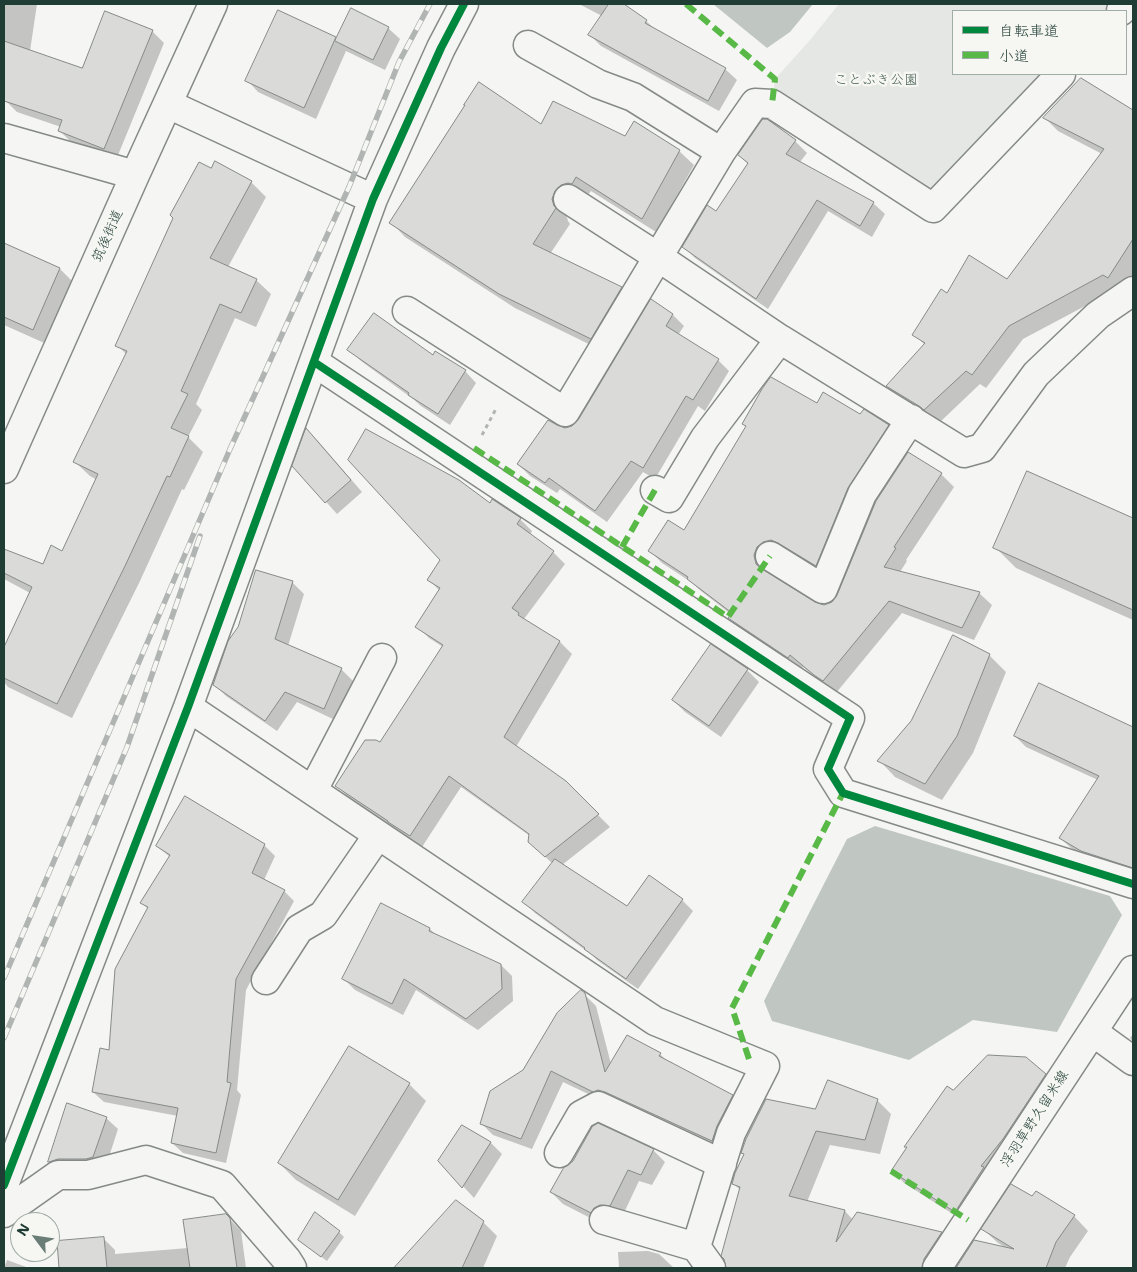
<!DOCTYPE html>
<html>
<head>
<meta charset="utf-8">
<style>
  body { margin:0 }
  #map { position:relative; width:1137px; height:1272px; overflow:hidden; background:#f5f5f3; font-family:"Shantell Sans","Klee One",sans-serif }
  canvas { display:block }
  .frame { position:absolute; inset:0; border:5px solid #1f3d34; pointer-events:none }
  .legend { position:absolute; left:952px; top:10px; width:175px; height:65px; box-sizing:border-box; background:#f6f6f2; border:1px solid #a0aca6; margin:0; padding:6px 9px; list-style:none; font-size:15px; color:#1f3d34 }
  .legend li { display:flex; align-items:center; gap:10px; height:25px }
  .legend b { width:25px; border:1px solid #a0aca6 }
  .north { position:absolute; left:10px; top:1212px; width:50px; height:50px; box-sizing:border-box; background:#f6f6f2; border:1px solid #a0aca6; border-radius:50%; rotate:301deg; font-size:14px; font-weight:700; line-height:20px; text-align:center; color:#1f3d34 }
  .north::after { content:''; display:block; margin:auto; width:18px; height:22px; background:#6a7d77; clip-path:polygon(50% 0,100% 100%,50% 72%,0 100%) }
</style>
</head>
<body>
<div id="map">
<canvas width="1137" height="1272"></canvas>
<div class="frame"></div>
<ul class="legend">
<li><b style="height:6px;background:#00873e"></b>自転車道</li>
<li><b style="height:6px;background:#58b947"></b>小道</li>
</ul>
<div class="north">N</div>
</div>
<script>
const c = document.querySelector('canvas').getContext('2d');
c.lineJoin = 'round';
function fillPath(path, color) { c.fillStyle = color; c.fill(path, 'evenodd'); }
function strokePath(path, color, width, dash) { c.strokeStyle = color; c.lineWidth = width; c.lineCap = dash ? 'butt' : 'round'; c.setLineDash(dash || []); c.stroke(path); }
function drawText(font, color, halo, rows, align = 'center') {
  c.font = font + ' "Shantell Sans","Klee One",sans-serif'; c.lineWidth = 5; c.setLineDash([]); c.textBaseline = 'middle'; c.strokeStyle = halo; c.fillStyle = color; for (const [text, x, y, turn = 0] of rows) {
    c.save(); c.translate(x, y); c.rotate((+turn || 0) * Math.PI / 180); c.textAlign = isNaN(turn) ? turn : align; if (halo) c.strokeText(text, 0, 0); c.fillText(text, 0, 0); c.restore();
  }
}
fillPath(new Path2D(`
  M839 4H1128L1121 11H953V74H1061L933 208 772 104 775 79 810 40Z`), '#e4e7e3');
fillPath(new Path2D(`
  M713 4H813L790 32 767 48Z
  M875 826 1110 896 1122 915 1057 1032 973 1020 909 1060 772 1021 764 1001 847 839Z`), '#c0c7c3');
fillPath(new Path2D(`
  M4 4H37L30 51 83 69 152 31 164 43 116 160 71 142 60 131 61 127 17 112 8 103 4 101Z
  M579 4H608L605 9 607 10 611 4H622L646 21 657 31 725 69 737 80 719 111 601 46 590 35 602 16Z
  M388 28 400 39 385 70 346 51 316 119 258 92 247 80 335 38 337 40Z
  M1082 80 1133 112V274L1122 291 1117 289 1023 339 986 388 980 384 939 423 901 400 887 386 925 345 914 334 947 294 1008 280 1102 154 1058 131 1045 118Z
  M767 121 795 141 807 153 800 162 873 203 885 214 872 237 828 211 768 309 695 258 684 247 716 213 748 164 739 155Z
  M542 126 625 138 679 151 694 165 656 232 591 191 586 198 566 214 568 221 570 224 550 254 621 288 635 302 605 352 515 308 405 237 391 222Z
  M212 170 251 182 266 197 228 267 256 280 271 294 256 327 235 318 196 404 202 410 188 437 203 452 184 490 182 489 140 581 72 718 8 687 4 682V650L30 593 4 579V550L43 566 63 552 97 480 90 476 75 462 127 355 117 345Z
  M4 245 60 269 77 286 51 346 4 325Z
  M673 315 684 326 678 335 718 360 729 371 705 411 698 406 655 479 643 472 607 522 560 489 557 493 530 476 518 464 565 429 573 427Z
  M349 349 434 356 465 371 476 383 450 425 421 406 413 399 361 361Z
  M817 404 860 415 888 426 900 438 828 577 766 568 767 574 814 603 824 606 833 603 839 596 909 453 941 474 954 487 906 560 907 561 900 572 979 593 992 605 974 640 902 613 836 693 803 667 801 670 742 631 730 618 732 615 701 591 691 582 662 563 650 551 684 532 747 427 743 423Z
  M307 430 318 441 362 492 337 514 294 466Z
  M1028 472 1133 519V620L1016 568 995 547Z
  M490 505 520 519 532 531 530 535 553 552 565 564 524 619 560 642 572 654 516 747 565 782 610 827 562 865 627 908 682 900 693 911 638 989 597 960 592 955 535 913 524 902 553 864 529 842 530 836 461 787 422 847 401 834 396 829 349 798 337 786 380 744 443 647 429 638 417 626 440 591 429 580Z
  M292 582 304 594 288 646 341 669 353 681 335 720 297 702 277 731 226 696 214 684Z
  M711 646 747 670 759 682 721 737 685 712 673 700Z
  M989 655 1006 672 973 753 942 800 895 777 879 760Z
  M1123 728 1133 732V874L1087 859 1071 848 1060 838 1098 780 1026 747 1015 736Z
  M264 845 275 856 264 880 284 891 294 901 246 990 237 1090 241 1095 226 1163 183 1153 172 1143 178 1116 104 1102 93 1092 110 1051 148 909 142 903 170 857 157 846Z
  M382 905 430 929 436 935 501 965 512 976 513 1001 478 1030 416 990 403 1015 355 990 344 979Z
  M584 994 596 1006 611 1064 627 1037 660 1054 668 1062 732 1096 743 1108 724 1152 605 1102 563 1082 532 1149 493 1135 481 1123Z
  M1133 1034V1042L1130 1038Z
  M1045 1075 1057 1086 967 1223 904 1183 893 1171 908 1149 906 1147 953 1092Z
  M409 1084 426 1101 355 1216 296 1180 279 1163Z
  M877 1100 891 1114 880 1154 830 1145 807 1202 845 1211 853 1220 858 1214 941 1234 955 1248 942 1268H727L740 1190 733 1183 816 1110Z
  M106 1118 118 1129 105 1169 60 1173 49 1162Z
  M463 1127 491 1143 502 1154 474 1198 439 1160Z
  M653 1150 665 1162 652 1185 639 1181 622 1217 602 1224 563 1204 551 1192Z
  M1033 1198 1074 1216 1088 1231 1070 1257 1065 1268H957L975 1241 1006 1248 998 1243 983 1229Z
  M456 1202 483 1222 497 1236 483 1268H396Z
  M226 1215 241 1231 246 1268H60L58 1242 103 1238 115 1250V1254L188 1248Z
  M339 1232 344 1237 327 1261 305 1245Z
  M648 1251 659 1254 674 1268H619L618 1252Z
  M7 1260 29 1268H4Z`), '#0003');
const building = new Path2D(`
  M609 4H624L647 20 645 23 726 68 708 101 588 35Z
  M351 8 389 27 373 60 335 41Z
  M278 10 336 37 304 108 245 81Z
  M105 11 153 30 104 149 58 131 62 120 4 101V41L82 68Z
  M1081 78 1133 110V239L1108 278 1103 275 1009 326 972 375 966 371 924 410 919 406 886 386 925 343 912 335 941 289 947 293 969 255 1007 279 1104 149 1043 118Z
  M479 82 541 124 553 101 625 136 634 121 680 150 642 219 576 177 572 184 568 183 561 185 555 191 552 199 554 206 556 208 533 244 622 287 591 339 499 294 389 223 465 105H464Z
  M763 119H767L796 140 786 154 874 202 860 226 817 200 756 299 682 247 707 205 716 211 748 163 738 155Z
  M215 161 252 181 210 258 257 279 241 313 220 304 181 391 188 394 171 428 189 436 170 477 167 476 125 566 57 704 4 678V647L32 587 4 573V549L43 564 51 545 62 551 98 474 73 462 127 351 115 346 173 218 170 215 199 162 211 168Z
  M4 243 60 268 33 330 4 317Z
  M651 299 673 314 666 326 719 359 693 400 686 396 643 468 631 461 595 511 549 478 545 483 517 464 548 420 557 425 565 428 572 426 578 420Z
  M374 313 433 355 435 351 466 370 438 414 408 395 409 393 347 350Z
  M771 377 817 403 823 392 860 414 864 409 889 425 848 488 816 566 778 543 771 540 763 542 757 547 754 555 756 564 762 569 815 602 824 605 832 602 837 595 876 501 908 452 942 473 894 547 896 548 884 567 980 592 962 628 889 601 823 681 814 675 790 655 788 658 728 618 732 613 687 579 688 577 648 551 668 520 684 530 746 426 742 424 762 389Z
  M306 428 351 480 325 503 292 466Z
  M366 429 459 480 490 503 492 499 521 518 517 524 554 551 512 608 519 613 518 615 560 641 504 737 566 781 599 814 545 857 528 842 529 834 449 776 410 836 388 822V821L335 786 365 740H376L380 742 443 645 415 627 440 588 427 580 440 560 348 460Z
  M1027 471 1133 518V610L993 548Z
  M256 570 293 581 275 639 342 668 324 709 285 692 265 721 213 685 228 641 238 627Z
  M953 635 990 654 957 736 925 784 877 761 911 721Z
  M711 644 748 669 709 726 672 700Z
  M1039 683 1133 727V868L1081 851 1059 838 1099 776 1014 736Z
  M185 796 265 844 252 873 285 890 236 979 227 1082 231 1083 216 1153 171 1143 178 1108 92 1092 100 1048 109 1050 115 969 148 907 140 903 170 855 156 846Z
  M555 859 627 906 649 875 683 899 626 979 584 949 585 948 522 902Z
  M381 903 430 928 429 931 501 964 502 989 466 1019 404 979 392 1004 342 979Z
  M581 990 585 993 605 1072 627 1035 661 1053 659 1056 733 1095 717 1126 712 1141 605 1092 598 1090 593 1092 551 1071 521 1139 480 1124 490 1091 523 1070 557 1013Z
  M349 1046 410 1083 338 1200 278 1163Z
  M988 1055 1026 1057 1046 1074 1003 1139 981 1166 984 1167 955 1212 891 1171 907 1147H904L947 1086 953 1090Z
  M828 1080 878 1099 865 1140 816 1131 789 1196 845 1210 836 1242 857 1212 942 1232 924 1259 922 1268H726L724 1259 721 1256 740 1187 732 1184 735 1173 744 1154 741 1153 746 1139 766 1099 815 1109Z
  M67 1103 107 1117 93 1157 86 1159H58L49 1162H48Z
  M598 1123 654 1149 641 1175 628 1170 610 1206 600 1205 594 1208 591 1213 550 1192 564 1167 567 1166 573 1161 592 1127Z
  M462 1125 491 1142 462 1188 438 1161Z
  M1011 1184 1032 1196 1036 1191 1075 1215 1056 1242 1046 1268H956L974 1240 1014 1249 981 1229Z
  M456 1200 484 1221 462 1268H394Z
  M315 1212 340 1231 321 1257 298 1240Z
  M226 1214 230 1218 237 1268H190L183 1220Z
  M104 1237 107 1268H59L57 1241Z`);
fillPath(building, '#dadbd9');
strokePath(building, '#858a88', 1);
const minor = new Path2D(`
  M1121 11 1128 4
  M528 45 598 84 633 97 721 152
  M168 104 373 199
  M4 138 135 175
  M568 199 658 257 780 339 964 453 982 448 1036 374 1098 315 1133 291
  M407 311 565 412 721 152 755 103 772 104 933 208 1061 74
  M314 362 850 718 828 769 843 793 1133 884
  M4 469 135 175 213 4
  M655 490 669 498 705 438 780 339
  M770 556 823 589 862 494 911 419
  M188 707 655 1021 765 1066 731 1133 696 1247 711 1268
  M313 790 382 658
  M266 980 299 929 323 915 378 835
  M1093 1032 1133 1061
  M559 1153 581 1115 598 1106 722 1164
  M4 1185 188 707 373 199 441 48 464 4
  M4 1213 58 1175H88L146 1160 222 1185 287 1260 292 1268
  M604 1220 696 1247`);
const major = new Path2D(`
  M937 1268 1133 970`);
strokePath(minor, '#858a88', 31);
strokePath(major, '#858a88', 31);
strokePath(new Path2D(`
  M482 435 497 407`), '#b0b4b2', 3, [4, 4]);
strokePath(minor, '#f5f5f3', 28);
strokePath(major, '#f5f5f3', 28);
const rail = new Path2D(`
  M4 978 230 449 349 187 399 62 430 4
  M4 1038 127 747 200 536`);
strokePath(rail, '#b0b4b2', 5.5);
strokePath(rail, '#f6f6f2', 4, [11]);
strokePath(new Path2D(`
  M686 4 775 79 772 104
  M474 448 728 617 770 556
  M622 547 655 490
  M749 1059 732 1008 843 793
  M891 1171 968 1220`), '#58b947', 6, [12, 6]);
strokePath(new Path2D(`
  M314 362 850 718 828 769 843 793 1133 884
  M4 1185 188 707 373 199 441 48 464 4`), '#00873e', 8);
drawText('14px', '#445d54', '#f6f6f2', [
  ["ことぶき公園",876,80]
]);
drawText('14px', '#1f3d34', '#f6f6f2', [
  ["筑後街道",108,236,-66],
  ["浮羽草野久留米線",1035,1119,-57]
]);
</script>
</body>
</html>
